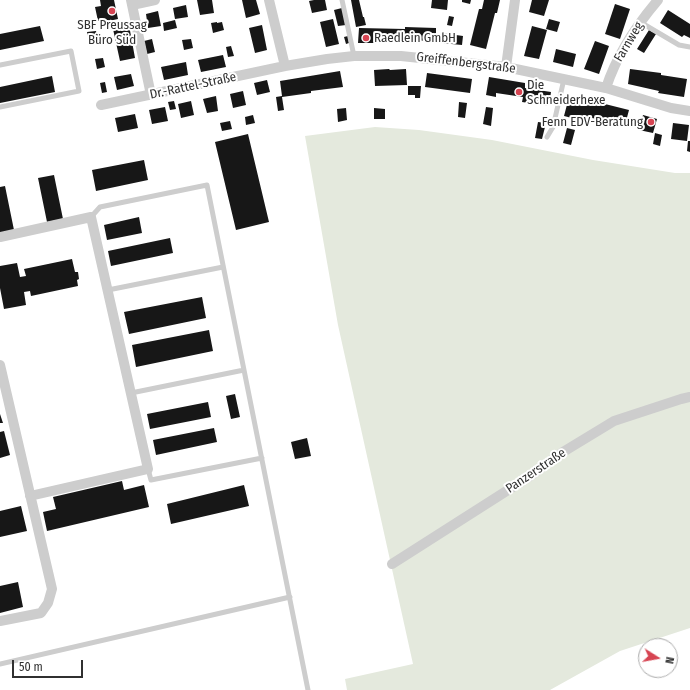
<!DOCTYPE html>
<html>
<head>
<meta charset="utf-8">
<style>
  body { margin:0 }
  #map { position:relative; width:690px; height:690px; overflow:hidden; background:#fff; font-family:"Fira Sans Condensed",sans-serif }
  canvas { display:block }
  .north { position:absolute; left:638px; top:638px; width:40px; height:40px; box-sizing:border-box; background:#fff; border:1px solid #acacac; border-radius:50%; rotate:101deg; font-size:11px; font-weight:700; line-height:16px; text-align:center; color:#303030 }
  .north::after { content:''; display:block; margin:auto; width:14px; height:18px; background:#d64452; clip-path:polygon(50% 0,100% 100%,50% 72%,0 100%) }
  .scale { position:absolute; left:12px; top:660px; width:71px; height:18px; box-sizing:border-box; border:2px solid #303030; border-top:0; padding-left:5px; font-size:12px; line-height:14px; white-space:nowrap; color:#303030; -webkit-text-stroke:3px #fff; paint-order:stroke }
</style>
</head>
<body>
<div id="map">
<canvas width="690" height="690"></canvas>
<div class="north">N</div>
<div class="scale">50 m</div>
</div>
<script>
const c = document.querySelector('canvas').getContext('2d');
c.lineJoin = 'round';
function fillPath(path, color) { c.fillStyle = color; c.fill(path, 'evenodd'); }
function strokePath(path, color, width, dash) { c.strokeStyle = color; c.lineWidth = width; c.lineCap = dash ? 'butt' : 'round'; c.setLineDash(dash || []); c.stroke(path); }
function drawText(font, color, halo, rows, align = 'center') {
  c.font = font + ' "Fira Sans Condensed",sans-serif'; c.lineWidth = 4; c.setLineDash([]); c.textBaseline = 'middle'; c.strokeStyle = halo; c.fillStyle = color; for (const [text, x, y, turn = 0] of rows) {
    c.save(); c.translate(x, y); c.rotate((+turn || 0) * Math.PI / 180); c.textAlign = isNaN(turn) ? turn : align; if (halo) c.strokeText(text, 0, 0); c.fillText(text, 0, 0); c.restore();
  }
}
fillPath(new Path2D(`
  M375 127 419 130 492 140 593 160 675 173H690V628L620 651 550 690H347L345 679 413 664 338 325 305 136Z`), '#e4e9dd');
fillPath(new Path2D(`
  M100 0H114L118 19 104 22V20L98 21 95 7 101 6Z
  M197 0H212L214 13 200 15Z
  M242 0H256L260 14 246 18Z
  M314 0H325L327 10 312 13 309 1Z
  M351 0H359L363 17H364L366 25 356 27Z
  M432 0H448L447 10 431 8Z
  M462 0H471L470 4 462 2Z
  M484 0H500L497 13H495L486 49 470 45 479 9H482Z
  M532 0H549L544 16 529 12Z
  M615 4 630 9 620 39 605 34Z
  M186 5 188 17 175 19 173 8Z
  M342 8 346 25 338 26 334 10Z
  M668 10 690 24V38L684 35 682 37 660 23Z
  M158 11 161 26 148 28 146 14Z
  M449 16 454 17 452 26 447 25Z
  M333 19 339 44 326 47 320 22Z
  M549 19 560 22 557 32 546 29Z
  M175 20 177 28 164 31 163 23Z
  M217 22V23L222 22 224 30 213 33 211 23Z
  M129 25 135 58 120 61 113 29Z
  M262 25 267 50 255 53 249 28Z
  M40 26 44 41 0 50V34Z
  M532 26 547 30 539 59 524 56Z
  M405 27 436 28V41L405 40V43H358L359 28 405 29Z
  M649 30 656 34 644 53 637 49Z
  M96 31 98 40 89 42 87 32Z
  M442 33 463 36 462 45 441 43Z
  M348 36 349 43 346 44 344 37Z
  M152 39 155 52 147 54 144 41Z
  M191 39 193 48 184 50 182 40Z
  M595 41 609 46 599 74 584 69Z
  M231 46 234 56 228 57 226 47Z
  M556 49 576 54 573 67 553 62Z
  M223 55 226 67 201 72 198 60Z
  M103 58 105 67 97 69 95 59Z
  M186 62 188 75 164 80 161 67Z
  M389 69 390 70 406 69 407 85 375 86 374 70Z
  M630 69 661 73V75L687 79 684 97 658 93 659 91 628 84Z
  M340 71 343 87 311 91V93L282 97 284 110 278 111 276 97 282 96 280 81Z
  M427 73 472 79 470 93 425 87Z
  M131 74 134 86 117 90 114 77Z
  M52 76 55 92 0 103V87Z
  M489 77 525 83V88L551 92 549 106 522 102 523 97 496 93V97L486 95Z
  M267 80 270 92 257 95 254 83Z
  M105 82 107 92 102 93 100 83Z
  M408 86H421L420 98H415V95H408Z
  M243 91 246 105 233 108 230 94Z
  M216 96 218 111 207 113 203 99Z
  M569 97 604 106 605 104 629 110 625 125 578 115 576 119 564 116Z
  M174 101 176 109 170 110 168 102Z
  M191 101 194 115 181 118 178 104Z
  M459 102 467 103 465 118 458 117Z
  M165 107 168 121 152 124 149 110Z
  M486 107 493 108 491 126 483 124Z
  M346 108 347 120 338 122 337 109Z
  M374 108 385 109V119H374Z
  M135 114 138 128 118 132 115 118Z
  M253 115 255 123 246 125 245 117Z
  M643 115 657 119 653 133 639 130Z
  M230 121 232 129 222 131 220 123Z
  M538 122 546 123 542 139 535 138Z
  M673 123 689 125 687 141 671 139Z
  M567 128 575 130 571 145 563 143Z
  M655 133 662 135 660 146 653 144Z
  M248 134 269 222 236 230 215 142Z
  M688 141H690V152L687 151Z
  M144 160 148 180 96 191 92 170Z
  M54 175 63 219 47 222 38 178Z
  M5 186 14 230 0 233V187Z
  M139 217 142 233 107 240 104 225Z
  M170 238 173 253 111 266 108 251Z
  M72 259 75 272H78L79 279 77 280 78 286 31 296 30 291 24 292 26 305 4 309 0 288V266L17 263 20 277 26 276 24 269Z
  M202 297 206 318 129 334 124 312Z
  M209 330 213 351 136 367 132 345Z
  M235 394 240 417 231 419 226 396Z
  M208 402 211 417 150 429 147 414Z
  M0 414 3 423H0Z
  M214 428 217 442 156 455 153 440Z
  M4 431 10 455 0 458V432Z
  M307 438 311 456 295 459 291 442Z
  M122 481 124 490 144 485 149 507 47 531 43 512 56 509 53 497Z
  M244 485 249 506 171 524 167 504Z
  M21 506 27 531 0 537V511Z
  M18 582 23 607 0 613V586Z`), '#171717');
strokePath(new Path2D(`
  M342 0 354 56
  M640 22 679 45 690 47
  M0 65 71 51 79 91 0 107
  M547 137 553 127 564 79
  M91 217 100 207 207 185 308 690
  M108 290 223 267
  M131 393 244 370
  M148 469 151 480 262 458
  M0 664 290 597`), '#cdcdcd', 5);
strokePath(new Path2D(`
  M131 0 151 95
  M269 0 285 66
  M132 5 155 0
  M506 67 515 0
  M606 88C617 54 635 27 658 0
  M101 105 285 66 327 59 354 56H401L506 67 606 88 671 108 690 111
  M0 237 91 217 148 469 30 496
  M0 365 52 589 48 603 41 613 0 621
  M392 564 530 476 563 452 614 421 681 399 690 397`), '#cdcdcd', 10);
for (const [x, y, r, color] of [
  [112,11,4,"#d64452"],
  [366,38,4,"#d64452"],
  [519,92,4,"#d64452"],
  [651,122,4,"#d64452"]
]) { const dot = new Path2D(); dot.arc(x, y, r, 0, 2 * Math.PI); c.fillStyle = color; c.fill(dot); strokePath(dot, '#fff', 1.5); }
drawText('13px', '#303030', '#fff', [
  ["SBF Preussag",112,25,"center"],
  ["Büro Süd",112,40,"center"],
  ["Raedlein GmbH",374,38],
  ["Die",527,85],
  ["Schneiderhexe",527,100],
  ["Fenn EDV-Beratung",643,122,"right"]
], 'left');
drawText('13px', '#303030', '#fff', [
  ["Farnweg",629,42,-59],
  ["Greiffenbergstraße",466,63,7],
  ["Dr.-Rattel-Straße",193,86,-12],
  ["Panzerstraße",536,471,-34]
]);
</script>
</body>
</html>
